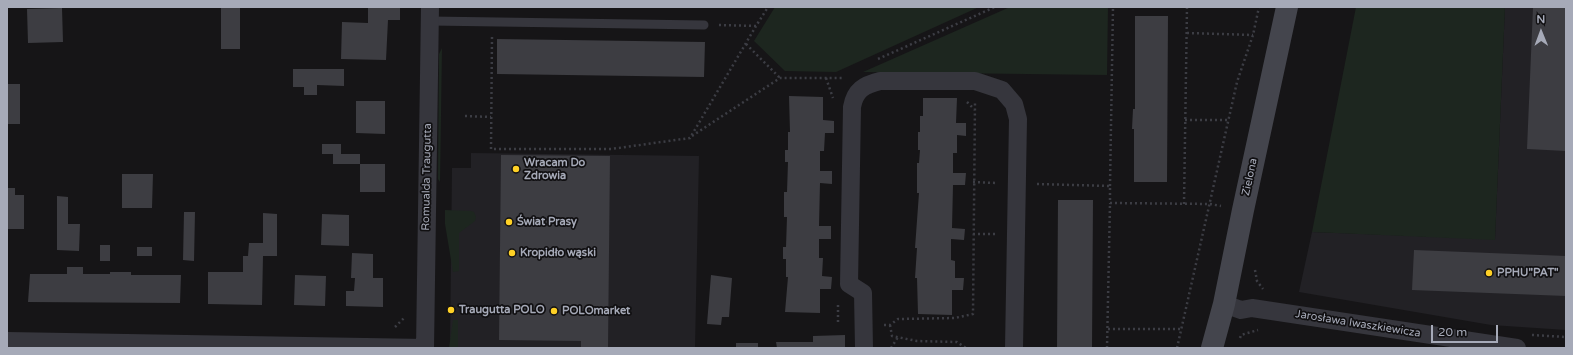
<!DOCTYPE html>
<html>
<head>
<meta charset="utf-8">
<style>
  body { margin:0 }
  #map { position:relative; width:1573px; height:355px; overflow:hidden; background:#161517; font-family:"Varela Round",sans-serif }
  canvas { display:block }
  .frame { position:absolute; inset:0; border:8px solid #a6aab8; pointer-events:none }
  .north { position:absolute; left:1521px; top:12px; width:40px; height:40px; -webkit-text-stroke:3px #111012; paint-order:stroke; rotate:359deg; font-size:11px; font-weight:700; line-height:16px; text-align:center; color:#a6aab8 }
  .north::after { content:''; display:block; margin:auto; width:14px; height:18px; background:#a6aab8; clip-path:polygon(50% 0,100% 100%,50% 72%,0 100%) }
  .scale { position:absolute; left:1431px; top:325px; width:67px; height:18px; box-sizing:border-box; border:2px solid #a6aab8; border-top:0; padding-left:5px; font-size:12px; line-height:14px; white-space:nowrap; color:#a6aab8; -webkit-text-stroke:3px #111012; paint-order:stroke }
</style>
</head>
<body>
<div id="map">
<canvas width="1573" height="355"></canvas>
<div class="frame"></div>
<div class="north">N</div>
<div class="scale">20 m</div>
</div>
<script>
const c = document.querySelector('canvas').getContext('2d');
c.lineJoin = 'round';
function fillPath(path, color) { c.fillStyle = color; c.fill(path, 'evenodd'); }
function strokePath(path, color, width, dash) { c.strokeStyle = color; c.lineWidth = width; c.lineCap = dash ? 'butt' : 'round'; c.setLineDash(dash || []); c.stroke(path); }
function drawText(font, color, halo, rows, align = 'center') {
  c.font = font + ' "Varela Round",sans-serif'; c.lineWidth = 3.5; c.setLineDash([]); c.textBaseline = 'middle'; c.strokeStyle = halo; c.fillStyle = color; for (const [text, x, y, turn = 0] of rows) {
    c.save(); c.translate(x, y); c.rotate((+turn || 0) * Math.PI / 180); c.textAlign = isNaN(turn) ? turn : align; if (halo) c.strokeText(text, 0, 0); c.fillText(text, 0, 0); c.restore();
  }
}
fillPath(new Path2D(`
  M1505 7H1566V330L1491 325 1299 292 1312 232 1495 239Z
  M471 153 699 156 695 348H450L452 168H471Z`), '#222125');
fillPath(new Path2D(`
  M775 7H979L836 72 785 71 754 41Z
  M1010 7H1108L1107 75 863 72Z
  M1356 7H1505L1495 240 1312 232Z
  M442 48 440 182 438 179 439 54Z
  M445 210 471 211 474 212 476 217 475 221 459 233V271L453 272 445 224Z
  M453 320H458V348H449Z`), '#1d261f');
fillPath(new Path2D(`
  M221 7H240V49H221Z
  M368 7H400V20H388L386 60 341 59 342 22 368 23Z
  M1533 7H1566V151L1527 149Z
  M62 8 63 42 28 43 27 9Z
  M1135 16H1168L1167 182H1134V129H1132L1133 109H1135Z
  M497 39 705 42 704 77 497 74Z
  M293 69H344V86L317 85V95H304V87H293Z
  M7 84H20V124H7Z
  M789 96 823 97V120L834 121V133H825L824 151H820V171H832V184L820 183 819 226H831V239H819V258H823L822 276 832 277 831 289H820V313L785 312 788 277H786V259H783V247H786L787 217H784V192H787L788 162H785V150H788V132H790Z
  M923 98H957L956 123H966V136L957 135V153H953V173H966L965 185H953L952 228 965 229 964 240 951 239V260L955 261V278H964L963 290H952V315L918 314 917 278H915L917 248H915L919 193H917V163H919L920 150H918V132H920V116H923Z
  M356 101H385V134L356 133Z
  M322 144H341V154H360V164H385V192H360V164H333V154H322Z
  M501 155 610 156 608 348H581V341L499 340Z
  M122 174H153L152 208H122Z
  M7 188H15V195H24V229H7Z
  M57 196 68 197V224H80L79 251 57 250Z
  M1058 200H1093L1092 348H1057Z
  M184 212H195L194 261 183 260Z
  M263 213 277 214V256H263L262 305 208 304V272H243V256H248L249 243H263Z
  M322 214 349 215V246L321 245Z
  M100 245H110V261H100Z
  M137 247H152V256H137Z
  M1414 250 1566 256V296L1412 290Z
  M352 253 373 254V278H383V307L346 306V291H354L355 278H351Z
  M67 267H83V274H110V272H131V275H181L180 303 28 302 30 274H67Z
  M295 275 326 276 325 306 294 305Z
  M711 275 732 278 729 317H722L721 325 707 324Z
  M845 335V348H777L776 342H813V336Z
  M736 343H758V348H736Z`), '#3d3d42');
strokePath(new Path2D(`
  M719 25 756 26 768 7
  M1187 33 1253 35
  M492 37 491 149H611L690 138 756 26
  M746 44 780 78
  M878 59 995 7
  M826 78 833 98
  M967 102 975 110
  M465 116 491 117
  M1185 120H1229
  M692 136 780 78H843
  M973 182 996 183
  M1037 184 1110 186V203L1210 204 1221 206
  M1110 186 1113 7
  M1184 204 1187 7
  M973 234H997
  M1255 270 1257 281 1263 289
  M838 322V302
  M884 325H890L898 319 955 318 973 314 975 102
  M890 325 892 336 917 341 957 342 966 348
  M395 327 405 317
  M1108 329H1181
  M1532 335 1566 337
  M1240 338 1241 335 1258 330
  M891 348 898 337
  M1107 348 1110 203
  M1177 348 1237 82 1253 35 1259 7`), '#3c3d44', 2.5, [2, 3]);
strokePath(new Path2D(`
  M430 21 704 25`), '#36363d', 9);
strokePath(new Path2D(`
  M1224 304 1241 310 1252 308 1517 348
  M7 341 425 348
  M425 348 430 7
  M864 348 863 293 849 284 852 107C855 90 864 85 880 81H975L1002 90 1014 104 1018 119 1014 348`), '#36363d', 18);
strokePath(new Path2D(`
  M1212 348 1224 304 1243 210 1287 7`), '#44454d', 22);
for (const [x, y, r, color] of [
  [516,169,4,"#ffd126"],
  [509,222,4,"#ffd126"],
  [512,253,4,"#ffd126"],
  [1489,273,4,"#ffd126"],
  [451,310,4,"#ffd126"],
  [554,311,4,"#ffd126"]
]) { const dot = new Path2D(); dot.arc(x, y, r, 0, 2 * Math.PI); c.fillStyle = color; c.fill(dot); strokePath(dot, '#111012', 1.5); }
drawText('bold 11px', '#a6aab8', '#111012', [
  ["Wracam Do",524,163],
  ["Zdrowia",524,176],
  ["Świat Prasy",517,222],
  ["Kropidło wąski",520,253],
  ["PPHU\"PAT\"",1497,273],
  ["Traugutta POLO",459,310],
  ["POLOmarket",562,311]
], 'left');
drawText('11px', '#a6aab8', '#111012', [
  ["Romualda Traugutta",427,177,-89],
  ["Zielona",1250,177,-78],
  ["Jarosława Iwaszkiewicza",1358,324,9]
]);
</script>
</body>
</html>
